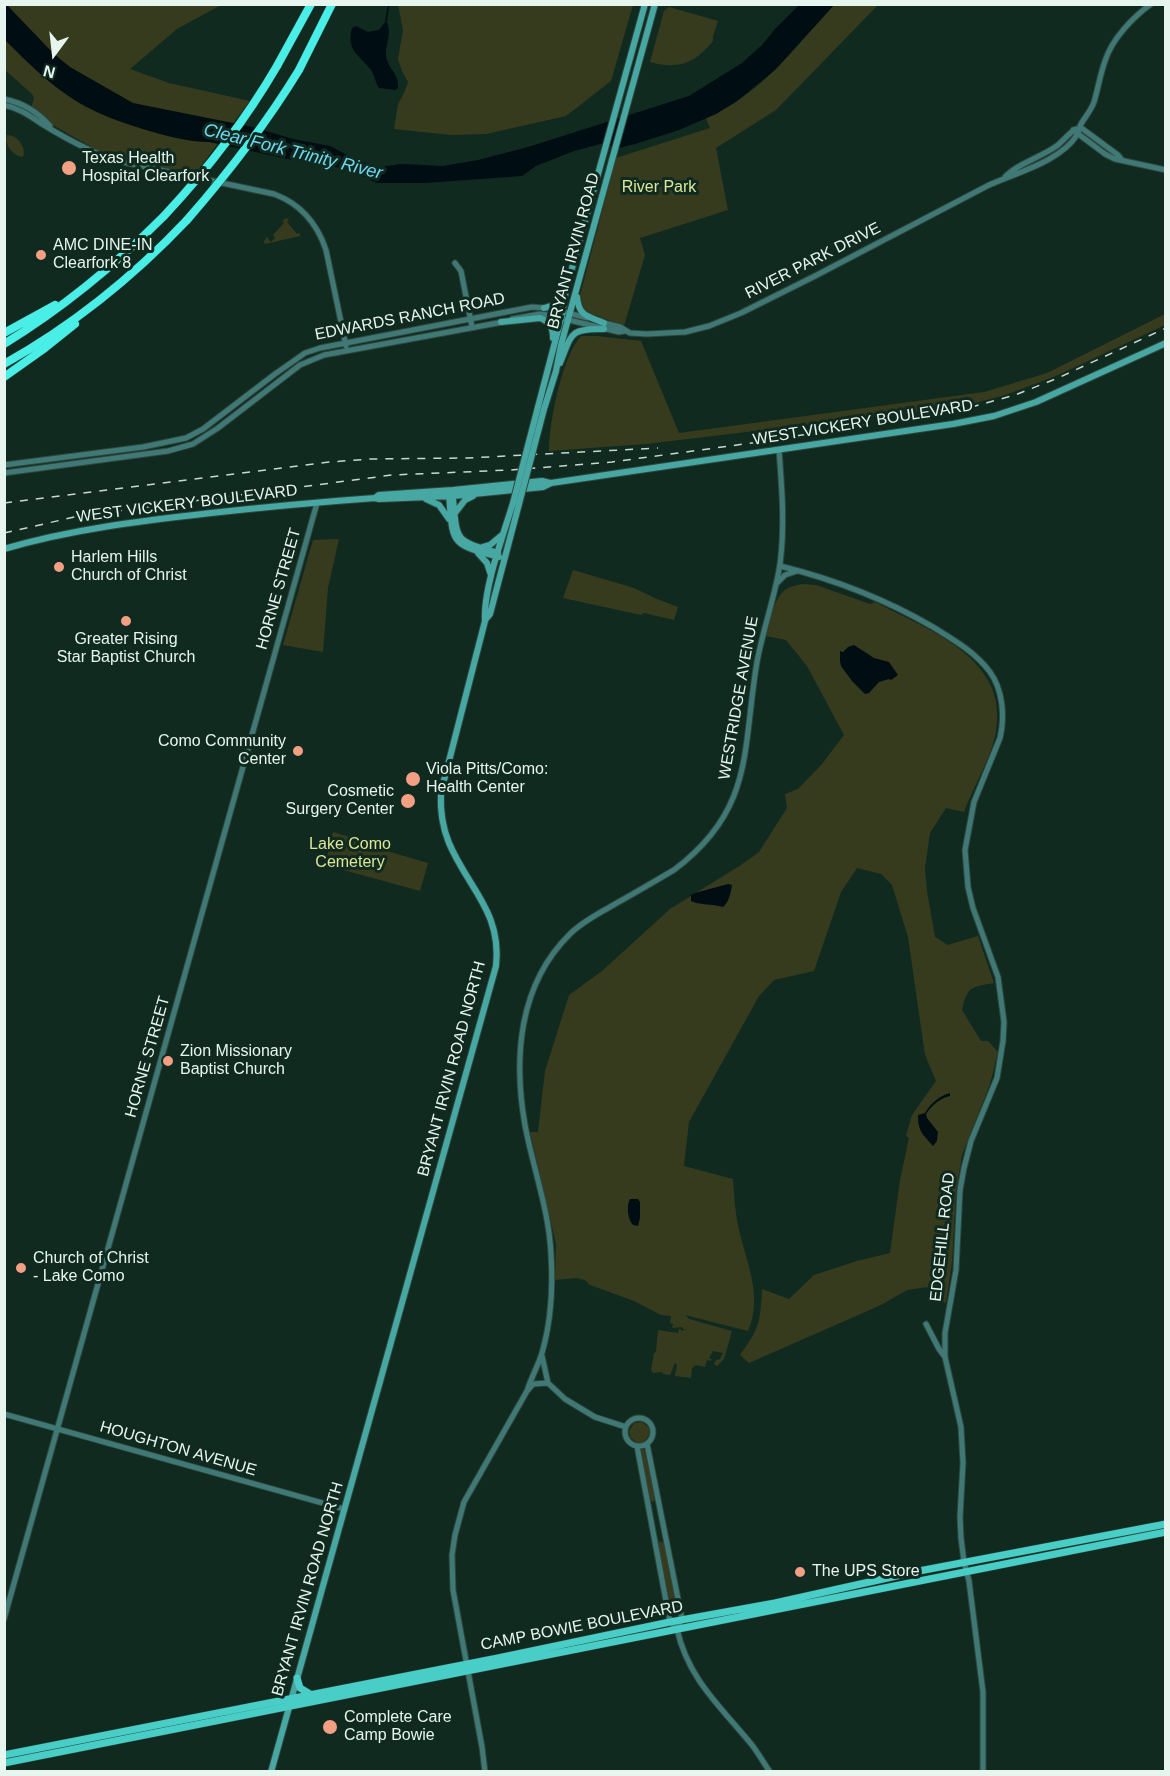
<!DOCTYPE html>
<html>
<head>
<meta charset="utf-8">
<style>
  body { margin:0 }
  #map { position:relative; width:1170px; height:1776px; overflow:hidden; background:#102a20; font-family:Arial,sans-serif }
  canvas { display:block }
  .frame { position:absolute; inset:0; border:6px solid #e6f6ee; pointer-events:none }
  .north { position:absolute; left:24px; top:24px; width:60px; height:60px; -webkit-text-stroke:4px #102a20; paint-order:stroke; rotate:195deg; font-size:16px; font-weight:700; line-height:24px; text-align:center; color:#e6f6ee }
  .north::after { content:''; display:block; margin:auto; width:21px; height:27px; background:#e6f6ee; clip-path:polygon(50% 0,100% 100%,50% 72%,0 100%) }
</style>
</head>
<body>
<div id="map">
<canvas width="1170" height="1776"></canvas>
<div class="frame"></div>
<div class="north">N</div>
</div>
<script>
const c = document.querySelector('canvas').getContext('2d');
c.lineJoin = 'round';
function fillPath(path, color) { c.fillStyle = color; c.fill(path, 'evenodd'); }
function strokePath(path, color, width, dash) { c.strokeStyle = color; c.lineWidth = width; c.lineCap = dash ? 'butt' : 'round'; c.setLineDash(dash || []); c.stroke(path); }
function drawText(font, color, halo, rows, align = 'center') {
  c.font = font + ' Arial,sans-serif'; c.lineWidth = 6; c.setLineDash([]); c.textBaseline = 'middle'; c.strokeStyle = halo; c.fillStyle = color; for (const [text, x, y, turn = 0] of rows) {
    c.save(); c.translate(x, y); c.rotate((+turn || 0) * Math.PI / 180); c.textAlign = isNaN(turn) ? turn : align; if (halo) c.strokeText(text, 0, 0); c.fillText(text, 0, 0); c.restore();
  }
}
fillPath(new Path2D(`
  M4 5H221L177 29 130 69 169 83 250 101 195 174 128 160 102 153 53 125 42 115 31 108 34 98 32 94 5 70Z
  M398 5V4L633 5 611 81 566 116 486 134 451 135 394 129 398 104 404 93 408 82 402 71 398 59 403 30Z
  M834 5H878L776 110 716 148 728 210 640 238 645 255 624 326 585 311 580 296 616 158 710 128 706 118C760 96 796 46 834 5Z
  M669 7 718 21 713 36V41C695 63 679 70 650 62L664 11Z
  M7 135C17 135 27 147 23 157 13 156 4 145 7 135Z
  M286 218 289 219 287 222 297 234 300 233V236L265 244 264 241 267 237 271 242 275 238 273 235 284 223 282 221Z
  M1165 314V325L1056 376 1005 395 964 406 646 444 549 451C549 423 562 356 581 336H597L641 341 679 433 984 392 1047 373Z
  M339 539 328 588 323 652 283 645 313 540Z
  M573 570 634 588 657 599 678 607 674 620 644 613 641 615 563 598Z
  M802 584 816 585 870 604 875 602C926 629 1009 657 996 731 992 757 973 787 964 812L946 808 930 833 925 868 927 891 935 937 948 945 978 936 994 983C972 987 967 986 962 1010L981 1041H988L998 1052 990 1084 962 1155 956 1192 952 1262 946 1303 940 1301 927 1287 907 1290 881 1305 749 1363 740 1355C760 1327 760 1323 762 1289L789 1299 814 1275 857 1261 890 1253 900 1180 909 1138 906 1136 912 1115 936 1081 925 1055 908 937 892 885 881 874 857 868 841 892 814 971 774 980 759 996 689 1122 684 1166 733 1179C734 1196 735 1213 739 1230 747 1263 763 1298 748 1331L685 1315 689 1319 732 1331 724 1359 717 1366 714 1364 716 1360 720 1359 723 1353 713 1351 709 1358 712 1359 711 1361 707 1360 705 1367 696 1365 692 1368 691 1378 675 1376 677 1365 675 1363 670 1375 663 1374 662 1372 653 1373 651 1370 654 1353 656 1352 658 1330 678 1333 679 1329H681V1331L686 1329H683L682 1327 672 1328 673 1324 670 1323 671 1316 661 1315 634 1301 590 1285 585 1280 576 1278 555 1280 556 1244 530 1132H538L545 1071 569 995 602 971 670 909 741 865 759 852 787 808 785 794 798 789 822 764 844 735 807 666 786 640 766 636C770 621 773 597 788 588 792 586 798 585 802 584Z
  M333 832 380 846V849L428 863 420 891 325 865Z
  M642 1422 649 1428V1435L644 1442 637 1443 630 1437 629 1431 634 1423Z
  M643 1449 646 1451 656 1499 653 1502 649 1500 639 1451Z
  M660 1541 664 1543 678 1611 674 1614 672 1612 658 1545Z`), '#373b1e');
fillPath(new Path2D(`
  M4 5H7L53 53 70 67 133 103 253 127 293 139 330 146 357 160 380 167 401 164 443 166 478 160 528 147 689 96 742 63 762 45 775 29 799 5H834L775 70 737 101 716 114 679 130 635 144 619 148 604 143 574 151 536 166 522 176 425 183H377L358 174 335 167 288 159 209 142C188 142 167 136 146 130 130 125 114 120 99 113 62 97 33 68 5 40Z
  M386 21C393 33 385 44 386 56 388 69 399 73 398 88L395 90 379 88C375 82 375 76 371 70 359 54 346 51 352 28L356 26 368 32 379 30Z
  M854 645 874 658 889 662 898 675 891 680 889 679 879 682 869 693 865 694 852 681 841 666 840 661V651L843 652 848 647Z
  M728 884 732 885C731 892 729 902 723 907 713 904 698 905 691 901V895L695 893Z
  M950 1093V1096C940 1098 932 1105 926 1114L927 1118 938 1132 937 1141 933 1146C923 1134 918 1132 918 1115L925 1113C931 1103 939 1096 950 1093Z
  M630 1199H638L640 1202V1218L638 1226 633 1225C628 1220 626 1206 630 1199Z`), '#000d12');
strokePath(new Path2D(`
  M386 21 389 4`), '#000d12', 1.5);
const tertiary = new Path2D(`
  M4 99C23 103 38 112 50 126
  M4 105C19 108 30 116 42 124 65 138 91 153 118 161L274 194C301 204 317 223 326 250L346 346
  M1080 127 1118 155 1122 160
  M1073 130 1105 154 1115 159 1166 170
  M1005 177C1018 163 1042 157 1058 145 1064 140 1069 133 1076 129
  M455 263 461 271 472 327
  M512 319 540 314 548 315 619 332 625 331
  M600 322 620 327 630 333 647 334 685 332 709 326 741 313 815 276 989 185C1016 173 1061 161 1077 135 1079 132 1079 129 1080 126 1084 118 1091 111 1094 102 1098 89 1100 75 1105 61 1112 39 1132 18 1151 4
  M4 465 143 447 186 438 203 429 275 374 305 353 320 348 532 307 547 308 588 318
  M4 473 168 451 193 444 218 428 300 365 324 355 503 322
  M780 566C833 579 885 599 933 627 954 640 975 652 990 672 1003 690 1005 717 1000 738L974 802 965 850 968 887 973 908 998 977 1004 1022 1003 1041 997 1078 971 1141 964 1168 960 1190 956 1270 945 1333V1357L961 1427 963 1463 960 1517 961 1538 964 1562 969 1581 983 1692V1772
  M777 583 785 575 797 571
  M926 1324 939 1349 945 1357
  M542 1356 548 1383 565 1399 595 1417 626 1427
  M527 1391C531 1378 538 1366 542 1353 551 1322 553 1286 551 1254 549 1210 533 1168 525 1125 513 1057 519 984 570 934 583 921 600 913 615 904 635 893 655 881 674 870 755 809 742 750 757 662 763 629 775 597 780 564 785 526 782 489 779 450
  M4 1414 344 1509
  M625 1432a14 14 0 1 1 28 0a14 14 0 1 1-28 0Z
  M647 1444 682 1619 677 1629
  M637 1446 670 1622 677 1629
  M4 1619 317 503
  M677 1629C688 1679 721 1707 752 1745 758 1753 764 1763 770 1772
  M485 1772 482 1747 453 1590 452 1555 455 1535 464 1502 527 1391 533 1384 548 1383`);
const secondary = new Path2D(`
  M577 297C579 317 588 316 604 323
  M544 308 554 305 565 293
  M501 322 540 318C550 322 553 328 553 338
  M560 363C572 334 569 328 604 329
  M538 407 561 319 566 290 645 4
  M544 409 556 371 561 345 655 4
  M449 494C453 544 449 544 499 557
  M375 498 379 495 453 490 542 481 550 483
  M453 498C457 543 455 540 498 553
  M426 499 439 505 449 519
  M455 513 465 500 473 496
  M483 547 490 545 502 535
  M4 549C72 529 141 521 211 513 266 507 320 502 375 498L379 499 453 496 543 487 551 483 953 424 994 416 1036 402 1166 343
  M478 553 487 563 491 575
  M485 620 490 614 519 504
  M271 1772 496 966C502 912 468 888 449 843 442 826 440 810 441 792L485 621C483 589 503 536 513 503`);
const primary = new Path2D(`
  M297 1678 300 1688 310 1694
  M4 1755 498 1658 670 1622 775 1603 919 1571 1166 1524
  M4 1763 1166 1532`);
const motorway = new Path2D(`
  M277 66 311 4
  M299 70 332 4
  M4 333 55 305
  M4 344C63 308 116 264 164 216
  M4 364C72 326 134 276 187 220
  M4 377 45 348 75 324`);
strokePath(tertiary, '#2e473d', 7);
strokePath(secondary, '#2e473d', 8);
strokePath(primary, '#2e473d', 8);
strokePath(motorway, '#2e473d', 9);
strokePath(tertiary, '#407875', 5);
strokePath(secondary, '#47a8a3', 6);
strokePath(primary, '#49cdc7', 7);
strokePath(motorway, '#49eee7', 8);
strokePath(new Path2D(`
  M4 503 329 462 371 459 468 458 658 448
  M4 533 79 516 392 475 510 470 612 462 759 442 968 408 1015 395 1058 378 1166 328`), '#c7d9d0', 1.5, [8, 8]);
const secondaryBridge = new Path2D(`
  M513 503 538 407
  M519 504 544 409`);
const motorwayBridge = new Path2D(`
  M164 216C207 170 245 121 277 66
  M187 220C229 172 266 124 299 70`);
strokePath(secondaryBridge, '#2e473d', 8, []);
strokePath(motorwayBridge, '#2e473d', 9, []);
strokePath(secondaryBridge, '#47a8a3', 6);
strokePath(motorwayBridge, '#49eee7', 8);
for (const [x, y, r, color] of [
  [69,168,8,"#f39f84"],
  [41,255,6,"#f39f84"],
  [59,567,6,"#f39f84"],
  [126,621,6,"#f39f84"],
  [298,751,6,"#f39f84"],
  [413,779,8,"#f39f84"],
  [408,801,8,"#f39f84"],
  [168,1061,6,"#f39f84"],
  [21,1268,6,"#f39f84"],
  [800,1572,6,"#f39f84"],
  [330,1727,8,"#f39f84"]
]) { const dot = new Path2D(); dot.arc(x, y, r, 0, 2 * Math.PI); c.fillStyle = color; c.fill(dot); strokePath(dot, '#102a20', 2); }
drawText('16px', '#e6f6ee', '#102a20', [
  ["Texas Health",82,159],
  ["Hospital Clearfork",82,177],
  ["AMC DINE-IN",53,246],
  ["Clearfork 8",53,264],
  ["Harlem Hills",71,558],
  ["Church of Christ",71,576],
  ["Greater Rising",126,640,"center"],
  ["Star Baptist Church",126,658,"center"],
  ["Como Community",286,742,"right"],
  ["Center",286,760,"right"],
  ["Viola Pitts/Como:",426,770],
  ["Health Center",426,788],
  ["Cosmetic",394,792,"right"],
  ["Surgery Center",394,810,"right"],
  ["Zion Missionary",180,1052],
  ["Baptist Church",180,1070],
  ["Church of Christ",33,1259],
  ["- Lake Como",33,1277],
  ["The UPS Store",812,1572],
  ["Complete Care",344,1718],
  ["Camp Bowie",344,1736]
], 'left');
drawText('16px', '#dce696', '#102a20', [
  ["River Park",659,188],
  ["Lake Como",350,845],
  ["Cemetery",350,863]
]);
drawText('16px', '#e6f6ee', '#102a20', [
  ["BRYANT IRVIN ROAD",574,251,-75],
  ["RIVER PARK DRIVE",813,261,-27],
  ["EDWARDS RANCH ROAD",410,317,-11],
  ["WEST VICKERY BOULEVARD",863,423,-9],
  ["WEST VICKERY BOULEVARD",187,504,-7],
  ["HORNE STREET",279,589,-74],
  ["WESTRIDGE AVENUE",739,698,-80],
  ["HORNE STREET",148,1057,-74],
  ["BRYANT IRVIN ROAD NORTH",452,1069,-75],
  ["EDGEHILL ROAD",943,1237,-84],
  ["HOUGHTON AVENUE",178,1449,16],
  ["BRYANT IRVIN ROAD NORTH",308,1589,-74],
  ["CAMP BOWIE BOULEVARD",582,1626,-11]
]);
drawText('italic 18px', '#6fd7f1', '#102a20', [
  ["Clear Fork Trinity River",293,152,14]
]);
</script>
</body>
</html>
